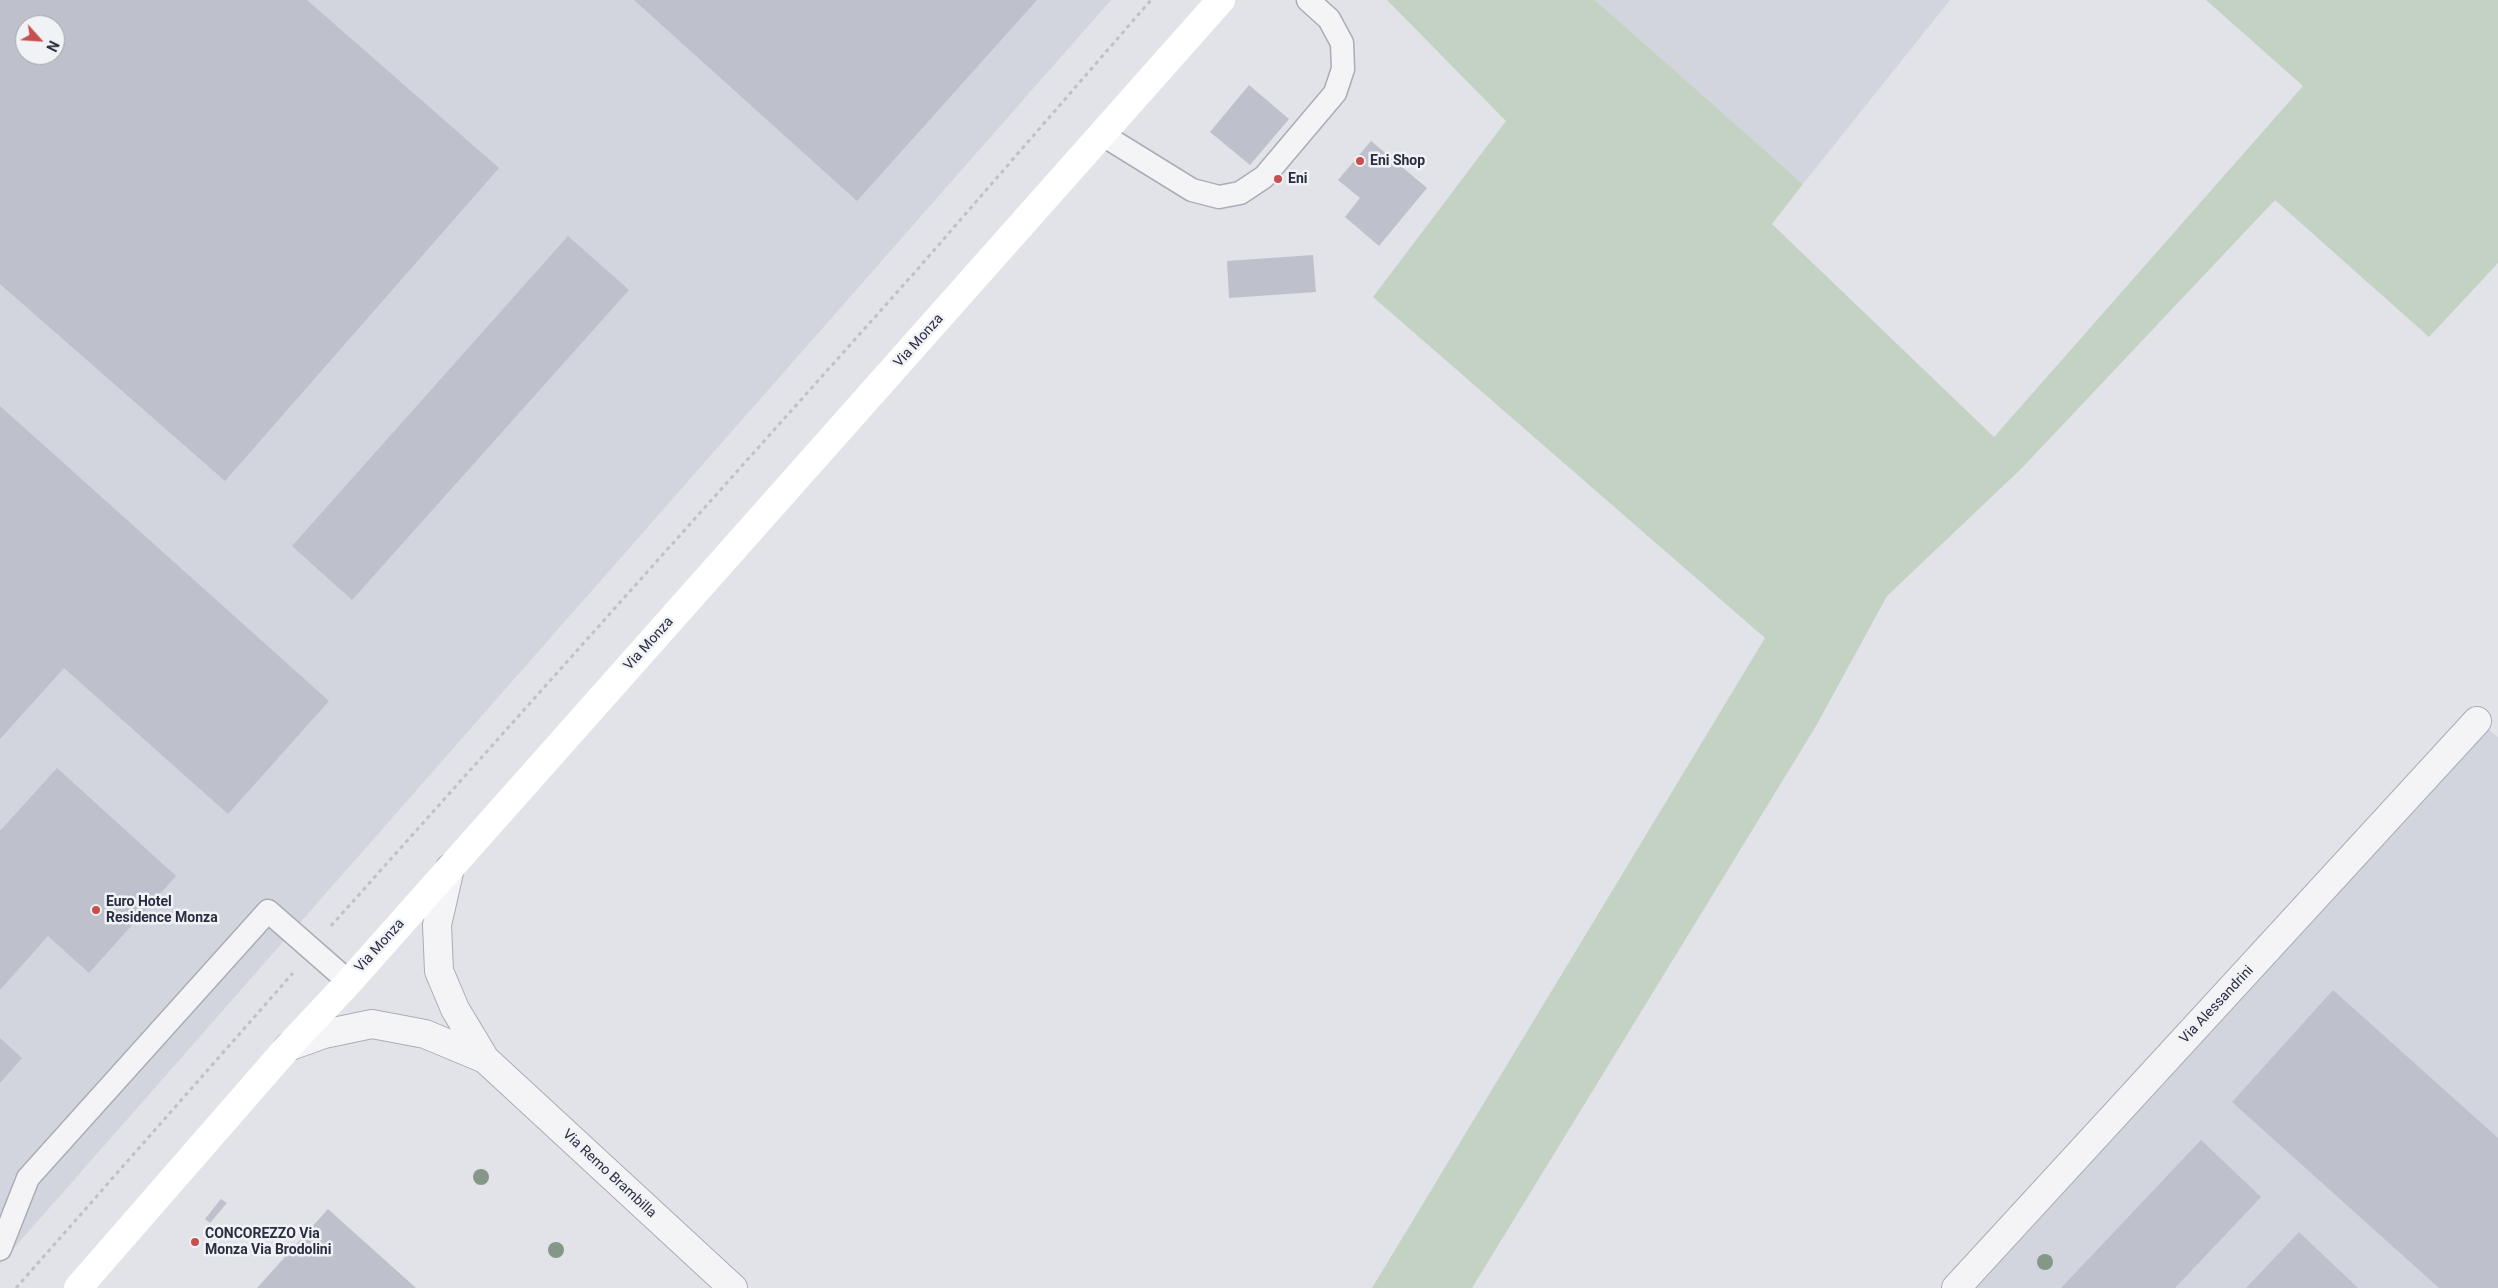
<!DOCTYPE html>
<html>
<head>
<meta charset="utf-8">
<style>
  body { margin:0 }
  #map { position:relative; width:2498px; height:1288px; overflow:hidden; background:#e1e3e9; font-family:Roboto,sans-serif }
  canvas { display:block }
  .north { position:absolute; left:15px; top:15px; width:50px; height:50px; box-sizing:border-box; background:#f0f2f6; border:1px solid #a1a4ad; border-radius:50%; rotate:116deg; font-size:14px; font-weight:700; line-height:20px; text-align:center; color:#2a2e40 }
  .north::after { content:''; display:block; margin:auto; width:18px; height:22px; background:#c74f4d; clip-path:polygon(50% 0,100% 100%,50% 72%,0 100%) }
</style>
</head>
<body>
<div id="map">
<canvas width="2498" height="1288"></canvas>
<div class="north">N</div>
</div>
<script>
const c = document.querySelector('canvas').getContext('2d');
c.lineJoin = 'round';
function fillPath(path, color) { c.fillStyle = color; c.fill(path, 'evenodd'); }
function strokePath(path, color, width, dash) { c.strokeStyle = color; c.lineWidth = width; c.lineCap = dash ? 'butt' : 'round'; c.setLineDash(dash || []); c.stroke(path); }
function drawText(font, color, halo, rows, align = 'center') {
  c.font = font + ' Roboto,sans-serif'; c.lineWidth = 5; c.setLineDash([]); c.textBaseline = 'middle'; c.strokeStyle = halo; c.fillStyle = color; for (const [text, x, y, turn = 0] of rows) {
    c.save(); c.translate(x, y); c.rotate((+turn || 0) * Math.PI / 180); c.textAlign = isNaN(turn) ? turn : align; if (halo) c.strokeText(text, 0, 0); c.fillText(text, 0, 0); c.restore();
  }
}
fillPath(new Path2D(`
  M0 0H1111L0 1264ZM25 25H55V55H25Z
  M1595 0H1950L1803 184Z
  M2477 721 2498 737V1288H1969Z`), '#d3d5de');
fillPath(new Path2D(`
  M1387 0H1595L1803 184 1772 224 1994 437 2303 86 2206 0H2498V263L2429 337 2275 200 2021 469 1887 596 1816 726 1472 1288H1372L1765 638 1373 297 1506 121Z`), '#c4d2c3');
fillPath(new Path2D(`
  M0 0H307L499 168 225 481 0 284ZM25 25H55V55H25Z
  M634 0H1037L857 201Z
  M1249 85 1289 119 1250 165 1210 132Z
  M1371 141 1427 188 1379 246 1345 217 1360 198 1338 180Z
  M568 236 629 290 352 600 292 546Z
  M1313 255 1316 292 1229 298 1227 261Z
  M0 406 329 701 228 814 64 668 0 739Z
  M57 768 176 876 89 973 48 936 0 990V831Z
  M2333 990 2498 1138V1288H2439L2232 1102Z
  M0 1038 22 1058 0 1083Z
  M2201 1140 2261 1197 2175 1288H2061Z
  M221 1199 227 1203 210 1223 205 1219Z
  M328 1209 416 1288H257Z
  M2299 1232 2358 1288H2246Z`), '#bec1cb');
const lane = new Path2D(`
  M1103 135 1192 190 1219 197 1240 193 1264 177 1335 93 1343 69 1342 43 1329 19 1308 0
  M0 1249 28 1178 268 911 349 982`);
const street = new Path2D(`
  M450 868 437 925 439 971 455 1009 485 1059 733 1288
  M288 1047 324 1034 372 1024 425 1034 485 1059
  M1956 1288 2477 721`);
strokePath(lane, '#aaadb6', 25);
strokePath(street, '#aaadb6', 30);
strokePath(new Path2D(`
  M331 926 916 271 1151 0
  M16 1288 293 973`), '#bfc1c7', 3, [4, 4]);
strokePath(lane, '#f4f4f7', 22);
strokePath(street, '#f4f4f7', 28);
strokePath(new Path2D(`
  M78 1288 288 1047 349 982 1221 0`), '#fff', 28);
c.fillStyle = '#859888';
for (const [x, y] of [
  [481,1177],
  [556,1250],
  [2045,1262]
]) { c.beginPath(); c.arc(x, y, 8, 0, 2 * Math.PI); c.fill(); }
for (const [x, y, r, color] of [
  [1360,161,5,"#c74f4d"],
  [1278,179,5,"#c74f4d"],
  [96,910,5,"#c74f4d"],
  [195,1242,5,"#c74f4d"]
]) { const dot = new Path2D(); dot.arc(x, y, r, 0, 2 * Math.PI); c.fillStyle = color; c.fill(dot); strokePath(dot, '#f0f2f6', 2); }
drawText('bold 14px', '#2a2e40', '#f0f2f6', [
  ["Eni Shop",1370,161],
  ["Eni",1288,179],
  ["Euro Hotel",106,902],
  ["Residence Monza",106,918],
  ["CONCOREZZO Via",205,1234],
  ["Monza Via Brodolini",205,1250]
], 'left');
drawText('14px', '#2a2e40', '#f0f2f6', [
  ["Via Monza",919,341,-48],
  ["Via Monza",649,644,-48],
  ["Via Monza",380,946,-48],
  ["Via Alessandrini",2217,1005,-47],
  ["Via Remo Brambilla",609,1174,43]
]);
</script>
</body>
</html>
